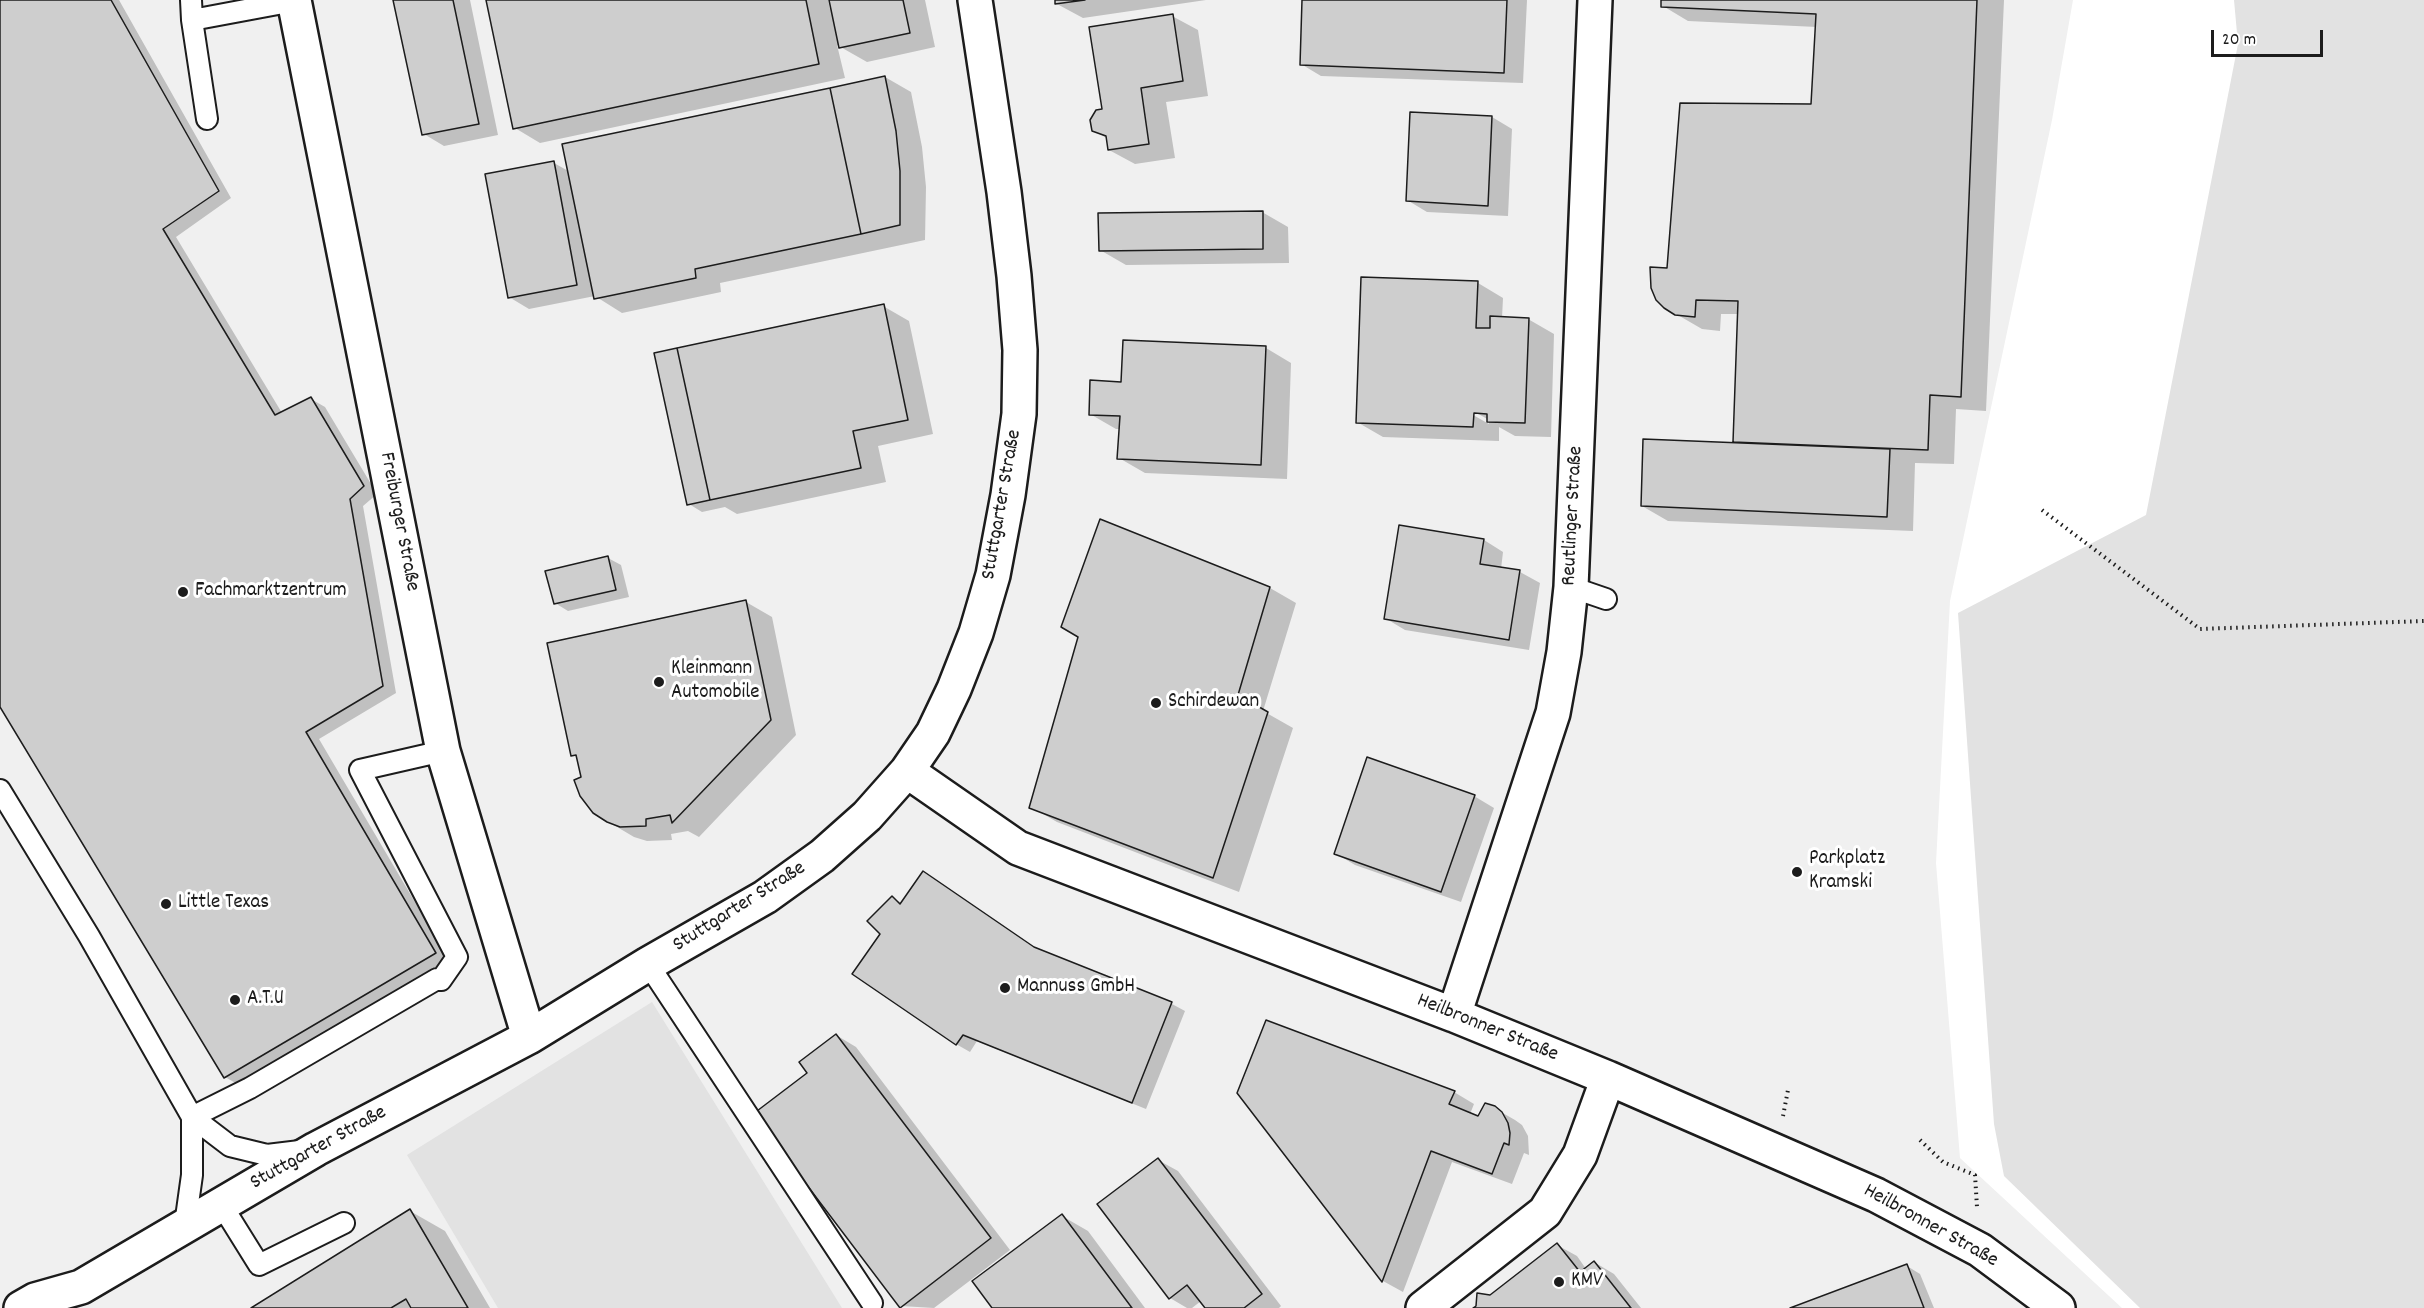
<!DOCTYPE html>
<html>
<head>
<meta charset="utf-8">
<style>
  body { margin:0 }
  #map { position:relative; width:2424px; height:1308px; overflow:hidden; background:#fff; font-family:Dekko,sans-serif }
  canvas { display:block }
  .scale { position:absolute; left:2211px; top:30px; width:112px; height:27px; box-sizing:border-box; border:3px solid #1c1c1c; border-top:0; padding-left:8px; font-size:18px; line-height:21px; white-space:nowrap; color:#1c1c1c; -webkit-text-stroke:4px #fff; paint-order:stroke }
</style>
</head>
<body>
<div id="map">
<canvas width="2424" height="1308"></canvas>
<div class="scale">20 m</div>
</div>
<script>
const c = document.querySelector('canvas').getContext('2d');
c.lineJoin = 'round';
function fillPath(path, color) { c.fillStyle = color; c.fill(path, 'evenodd'); }
function strokePath(path, color, width, dash) { c.strokeStyle = color; c.lineWidth = width; c.lineCap = dash ? 'butt' : 'round'; c.setLineDash(dash || []); c.stroke(path); }
function drawText(font, color, halo, rows, align = 'center') {
  c.font = font + ' Dekko,sans-serif'; c.lineWidth = 6; c.setLineDash([]); c.textBaseline = 'middle'; c.strokeStyle = halo; c.fillStyle = color; for (const [text, x, y, turn = 0] of rows) {
    c.save(); c.translate(x, y); c.rotate((+turn || 0) * Math.PI / 180); c.textAlign = isNaN(turn) ? turn : align; if (halo) c.strokeText(text, 0, 0); c.fillText(text, 0, 0); c.restore();
  }
}
fillPath(new Path2D(`
  M0 0H2073L2052 120 1950 601 1936 863 1960 1158 2122 1308H0Z`), '#f0f0f0');
fillPath(new Path2D(`
  M2234 0H2424V1308H2140L2004 1176 1994 1124 1958 613 2146 515 2238 44Z
  M652 1002 842 1308H498L407 1155Z`), '#e2e2e2');
fillPath(new Path2D(`
  M0 0H119L231 198 176 237 282 413 311 399 325 407 377 494 363 506 396 693 319 739 449 960 239 1085 225 1077 0 704Z
  M395 0H470L498 135 444 146 424 134Z
  M487 0H828L830 9 833 8 831 0H925L935 47 867 62 837 45 845 78 540 143 515 128Z
  M1056 0H1206L1083 18 1057 4Z
  M1304 0H1527L1523 83 1321 76 1301 64Z
  M1663 0H2004L1986 411 1956 409 1954 464 1915 463 1913 531 1668 521 1642 506 1734 444 1739 314H1721L1720 331 1702 329 1664 307 1668 270 1813 105 1817 27 1688 21 1663 6Z
  M1172 16 1198 30 1208 96 1166 102 1175 158 1135 164 1109 150 1108 139 1093 130 1104 110Z
  M885 77 911 92 922 147 926 187 925 240 720 283 721 292 622 313 595 296 529 309 509 297 554 163 570 172Z
  M1411 114 1492 117 1512 129 1508 216 1427 212 1407 200Z
  M1262 212 1288 227 1289 263 1126 265 1100 250Z
  M1478 283 1503 298 1502 318 1528 319 1554 334 1551 437 1515 436 1499 427V441L1383 437 1357 422ZM1468 408 1489 420V424L1466 411Z
  M883 306 909 321 933 434 878 446 886 482 737 514 725 507 702 512 689 504Z
  M1266 348 1291 363 1287 479 1145 473 1119 458 1120 429H1116L1090 414 1122 384Z
  M1101 521 1270 588 1296 603 1263 711 1293 728 1239 892 1057 822 1031 807 1079 637Z
  M1484 540 1503 552 1501 569 1520 572 1540 583 1529 650 1405 630 1385 618Z
  M608 558 621 565 629 597 568 611 555 603Z
  M746 602 772 617 796 735 699 837 688 831 671 834 672 840 647 841 634 837 607 821 583 778 579 758 573 755Z
  M1474 796 1494 808 1461 902 1355 865 1335 853Z
  M924 873 1039 951 1172 1004 1185 1011 1146 1109 977 1041 970 1052 956 1044 882 934 892 898 902 903Z
  M836 1035 856 1047 1010 1250 934 1308 901 1306 809 1073Z
  M1454 1092 1474 1104 1470 1114 1479 1118 1494 1108 1515 1120 1522 1125 1528 1136 1529 1155 1524 1153 1512 1184 1452 1162 1403 1292 1383 1281 1239 1093Z
  M1158 1160 1178 1171 1281 1306 1279 1308H1207L1201 1301 1192 1308H1187L1170 1298 1099 1205Z
  M410 1211 445 1231 490 1308H254Z
  M1062 1216 1088 1231 1145 1308H994Z
  M1557 1245 1577 1256 1586 1269 1594 1262 1614 1274 1641 1308H1475Z
  M1907 1266 1920 1274 1934 1308H1795Z`), '#0003');
const building = new Path2D(`
  M0 0H111L219 191 163 229 275 415 311 397 364 486 350 499 383 686 306 732 436 953 224 1078 0 707Z
  M393 0H453L479 124 422 135Z
  M486 0H806L819 64 513 129Z
  M829 0H903L910 33 839 48Z
  M1055 0H1085L1055 4Z
  M1302 0H1507L1504 73 1300 65Z
  M1661 0H1977L1961 397 1930 395 1928 450 1733 442 1738 301 1696 300 1695 317 1675 315 1664 308 1656 300 1651 288 1650 267 1667 268 1680 103 1811 104 1816 14 1661 7Z
  M1173 14 1183 81 1141 88 1149 144 1108 150 1106 136 1092 131 1090 120 1096 110 1102 109 1089 27Z
  M885 76 896 131 900 171V225L861 234 830 88Z
  M830 88 861 234 695 269 696 278 594 299 562 144Z
  M1410 112 1492 116 1488 206 1406 201Z
  M554 161 577 285 508 298 485 174Z
  M1263 211V249L1099 251 1098 213Z
  M1361 277 1478 281 1476 328H1490V316L1529 318 1525 423 1487 422V414L1474 413 1473 427 1356 423Z
  M884 304 908 420 853 431 861 468 710 500 677 348Z
  M1123 340 1266 346 1261 465 1117 459 1120 416 1089 415 1090 380 1121 382Z
  M677 348 710 500 687 505 654 353Z
  M1643 439 1890 449 1887 517 1641 506Z
  M1100 519 1270 587 1238 695 1268 712 1213 878 1029 808 1078 637 1061 627Z
  M1399 525 1484 539 1480 564 1520 570 1509 640 1384 619Z
  M608 556 616 590 554 604 545 571Z
  M746 600 771 720 672 823 670 815 646 819V826L620 827 607 822 593 813 580 796 574 780 581 777 576 755 571 756 547 643Z
  M1367 757 1475 795 1441 892 1334 854Z
  M923 871 1034 947 1172 1002 1132 1103 963 1035 956 1045 852 974 880 934 867 921 892 896 900 904Z
  M1266 1020 1455 1091 1449 1104 1478 1116 1485 1103 1495 1106 1502 1112 1508 1123 1510 1133 1509 1145 1504 1143 1492 1174 1431 1151 1382 1282 1237 1093Z
  M836 1034 991 1238 900 1308 753 1114 807 1073 799 1062Z
  M1158 1158 1262 1294 1244 1308H1205L1187 1285 1169 1299 1097 1204Z
  M410 1209 468 1308H411L406 1299 391 1308H251Z
  M1062 1214 1132 1308H992L972 1281Z
  M1557 1243 1580 1272 1594 1261 1631 1308H1473L1476 1306 1477 1293 1490 1295Z
  M1907 1264 1924 1308H1790Z`);
fillPath(building, '#cecece');
strokePath(building, '#1c1c1c', 1.5);
const service = new Path2D(`
  M191 0 192 20 294 1
  M192 20 207 119
  M1571 587 1606 599
  M0 790 89 936 192 1117 230 1146 267 1155 300 1151
  M648 964 872 1303
  M192 1117 250 1088 437 979 441 980 457 957 360 770 443 751
  M221 1204 259 1265 344 1223
  M185 1225 192 1175V1117`);
const minor = new Path2D(`
  M294 0 443 751 529 1037
  M907 771 1018 848 1454 1015 1608 1078 1876 1195 1980 1250 2058 1308
  M1454 1015 1553 713 1564 652 1571 587 1595 0
  M21 1308 35 1300 81 1287 316 1149 529 1037 648 964 765 897 822 856 867 816 907 771 933 733 954 689 976 633 993 575 1008 495 1019 414 1020 350 1014 276 1004 192 975 0
  M1423 1308 1545 1212 1580 1155 1608 1078`);
strokePath(service, '#1c1c1c', 24);
strokePath(minor, '#1c1c1c', 38);
strokePath(new Path2D(`
  M2042 510 2200 629 2424 621
  M1783 1116 1788 1090
  M1920 1140 1943 1162 1975 1175 1977 1207`), '#1c1c1c', 4, [1.5, 4.5]);
strokePath(service, '#fff', 20);
strokePath(minor, '#fff', 33);
for (const [x, y, r, color] of [
  [183,592,6,"#1c1c1c"],
  [659,682,6,"#1c1c1c"],
  [1156,703,6,"#1c1c1c"],
  [1797,872,6,"#1c1c1c"],
  [166,904,6,"#1c1c1c"],
  [1005,988,6,"#1c1c1c"],
  [235,1000,6,"#1c1c1c"],
  [1559,1282,6,"#1c1c1c"]
]) { const dot = new Path2D(); dot.arc(x, y, r, 0, 2 * Math.PI); c.fillStyle = color; c.fill(dot); strokePath(dot, '#fff', 2); }
drawText('21px', '#1c1c1c', '#fff', [
  ["Stuttgarter Straße",1003,505,-80],
  ["Reutlinger Straße",1574,516,-87],
  ["Freiburger Straße",398,522,79],
  ["Stuttgarter Straße",740,908,-32],
  ["Heilbronner Straße",1487,1029,22],
  ["Stuttgarter Straße",319,1149,-29],
  ["Heilbronner Straße",1930,1227,29]
]);
drawText('21px', '#1c1c1c', '#fff', [
  ["Fachmarktzentrum",195,592],
  ["Kleinmann",671,670],
  ["Automobile",671,694],
  ["Schirdewan",1168,703],
  ["Parkplatz",1809,860],
  ["Kramski",1809,884],
  ["Little Texas",178,904],
  ["Mannuss GmbH",1017,988],
  ["A.T.U",247,1000],
  ["KMV",1571,1282]
], 'left');
</script>
</body>
</html>
